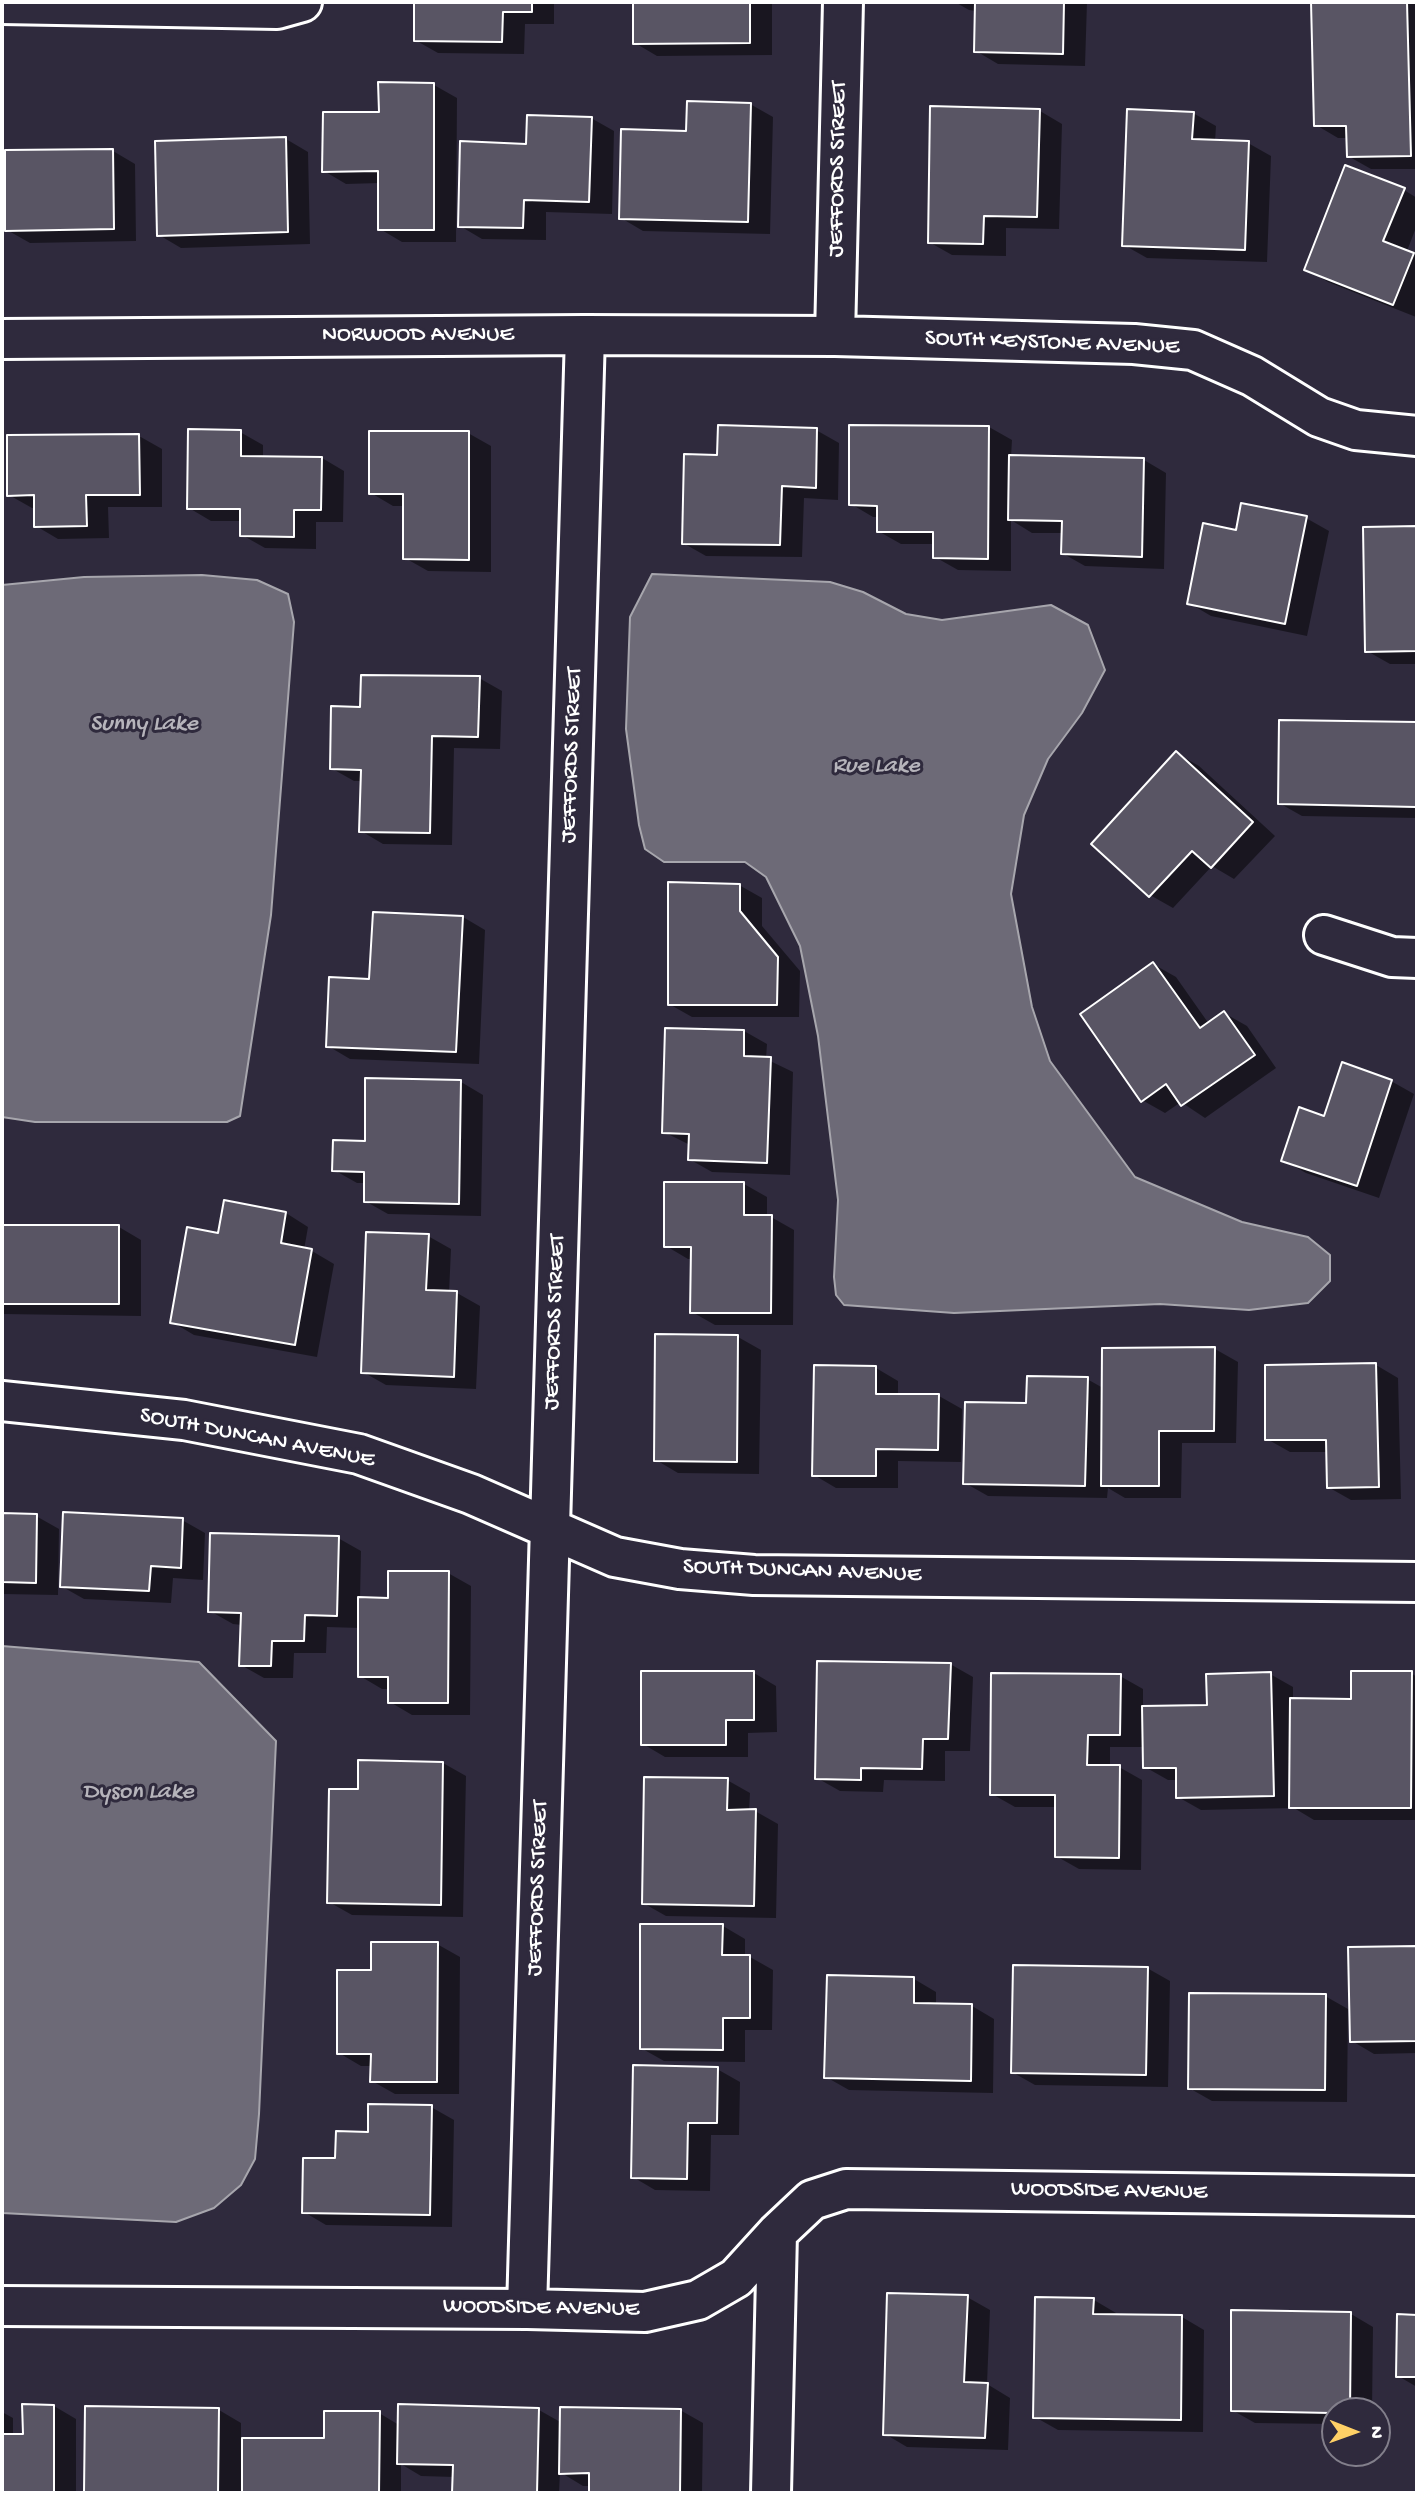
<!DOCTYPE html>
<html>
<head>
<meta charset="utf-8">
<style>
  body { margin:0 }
  #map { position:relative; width:1419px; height:2495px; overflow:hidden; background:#2f2a3d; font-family:"Gochi Hand",sans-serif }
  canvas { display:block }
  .frame { position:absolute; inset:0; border:4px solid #fff; pointer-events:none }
  .north { position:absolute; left:1321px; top:2397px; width:70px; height:70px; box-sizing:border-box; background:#2f2a3d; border:2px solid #827f8b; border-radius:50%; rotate:91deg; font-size:19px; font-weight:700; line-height:28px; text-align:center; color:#fff }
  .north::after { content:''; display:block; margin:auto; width:24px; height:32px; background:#ffd166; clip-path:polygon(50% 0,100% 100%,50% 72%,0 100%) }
</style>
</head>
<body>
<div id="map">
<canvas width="1419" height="2495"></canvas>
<div class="frame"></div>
<div class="north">N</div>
</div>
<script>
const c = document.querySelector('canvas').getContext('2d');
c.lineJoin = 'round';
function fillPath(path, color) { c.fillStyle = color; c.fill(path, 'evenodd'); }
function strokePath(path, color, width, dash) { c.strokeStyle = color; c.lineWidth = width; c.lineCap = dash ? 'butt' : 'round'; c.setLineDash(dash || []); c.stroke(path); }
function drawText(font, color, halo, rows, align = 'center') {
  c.font = font + ' "Gochi Hand",sans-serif'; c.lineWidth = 6; c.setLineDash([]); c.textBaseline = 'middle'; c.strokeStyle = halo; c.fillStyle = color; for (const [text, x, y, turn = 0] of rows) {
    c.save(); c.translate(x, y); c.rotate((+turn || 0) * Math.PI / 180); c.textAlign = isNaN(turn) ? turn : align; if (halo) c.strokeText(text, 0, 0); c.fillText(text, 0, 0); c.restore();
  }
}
const water = new Path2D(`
  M652 574 830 582 863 592 906 614 942 620 1051 605 1088 625 1105 670 1082 713 1048 759 1024 815 1011 894 1032 1007 1050 1061 1135 1177 1242 1222 1308 1237 1330 1255V1281L1308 1303 1249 1310 1160 1304 954 1313 844 1305 836 1295 834 1277 838 1200 818 1036 800 946 766 877 745 862H664L645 849 639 825 626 729 630 617Z
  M202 575 257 580 288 594 294 622 271 915 240 1116 227 1122H35L2 1117V585L84 577Z
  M2 1646 199 1662 276 1741 259 2114 255 2159 241 2185 214 2208 176 2222 2 2213Z`);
fillPath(water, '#6d6a77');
strokePath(water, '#a7a6ad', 2);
fillPath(new Path2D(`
  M416 2H554V24H525L524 54 438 53 415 40Z
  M634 2H772V55L657 56 635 43Z
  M955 2H1087L1085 66 998 64 976 51V11L969 10Z
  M1313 2H1413L1417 4V169H1371L1348 156V138H1338L1316 125Z
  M434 85 457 98 456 242H402L380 229V183L346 184 324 171 381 114Z
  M750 104 773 117 770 234 643 231 621 218 688 133Z
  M1040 111 1062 124 1059 229 1006 228V256L952 255 929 242Z
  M1193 113 1216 126 1215 142 1248 143 1271 156 1267 262 1147 258 1124 245Z
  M591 118 614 131 612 214 546 212V240L482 239 460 226 527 145Z
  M286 139 308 152 310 244 181 248 159 235Z
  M113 151 135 164 136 241 30 243 7 230Z
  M1404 190 1417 198V225L1407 251 1417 256 1416 317 1328 282 1306 269Z
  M989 427 1012 440 1011 457 1144 460 1166 473 1164 569 1085 566 1062 553 1063 533H1032L1011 520V571L958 570 935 557V544H901L878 531 879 517H873L851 504Z
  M816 430 839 443 838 500 804 498 802 557 706 556 683 543 719 457Z
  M240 432 263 445V458H322L344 471 343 522H316V549L265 548 242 535V521H211L189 508Z
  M468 433 491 446V572L428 571 405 558 404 506H393L371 493Z
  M139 436 162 449V507H108L109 538 58 539 36 526V508H32L9 495Z
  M1306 518 1329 531 1307 636 1211 616 1189 603 1237 532Z
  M1417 528V664H1390L1367 651 1365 529Z
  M479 678 502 691 500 749 454 748 452 845 383 844 361 831 362 781H354L331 768 362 709Z
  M1281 722 1417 725V818L1302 816 1279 803Z
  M1176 753 1199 766 1275 836 1234 879 1212 866 1173 908 1150 895Z
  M739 885 762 898V926L800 971 799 1017H692L669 1004Z
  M463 917 485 930 479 1064 350 1059 328 1046 370 981Z
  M1153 964 1176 977 1209 1024 1224 1013 1247 1026 1276 1068 1205 1118 1181 1102 1165 1113 1142 1100Z
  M744 1031 767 1044 766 1059 793 1072 790 1175 712 1172 689 1159 690 1145 664 1132Z
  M1391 1081 1414 1094 1379 1198 1306 1173 1283 1160 1325 1118Z
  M461 1082 483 1095 481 1216 388 1214 365 1201 366 1183H357L334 1170 366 1142Z
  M744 1184 767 1197V1217H771L794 1230 793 1325H715L692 1312V1259H688L666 1246Z
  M286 1213 308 1227 304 1250 312 1251 334 1264 317 1357 194 1335 172 1322 220 1235Z
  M2 1227H119L141 1240V1316L2 1314Z
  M428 1236 451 1249 449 1293H457L480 1306 476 1389 386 1385 363 1372Z
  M657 1336 738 1337 761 1350 759 1474 678 1473 656 1460Z
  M1104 1349H1215L1238 1362 1236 1443H1182L1181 1498H1125L1108 1488 1107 1498 988 1496 965 1483 1028 1405 1087 1379 1103 1388Z
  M1376 1365 1398 1378 1401 1499 1351 1500 1328 1487V1452H1290L1267 1439Z
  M876 1368 898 1381V1396H939L962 1409 961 1462 898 1461V1488H836L814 1475Z
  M2 1515 36 1516 59 1529 58 1595 2 1594Z
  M182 1520 205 1533 203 1580 173 1578 171 1603 84 1599 61 1586Z
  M338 1538 361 1551 360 1599H390L448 1573 471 1586 470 1715H412L390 1702V1689H382L360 1676V1628L327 1627 326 1653H294L293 1678H264L241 1665 242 1625 233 1624 210 1611Z
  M950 1664 973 1677 970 1751H945V1781L884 1780 883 1792 840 1791 817 1778Z
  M754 1673 776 1686 777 1732 748 1733V1757H665L643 1744Z
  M1411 1673 1417 1677V1820H1314L1294 1808 1201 1810 1178 1797V1780H1168L1145 1767 1144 1747H1110V1767H1119L1142 1780 1141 1870 1079 1869 1056 1856 1057 1807H1015L992 1794 1120 1676 1143 1689V1708L1208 1706 1270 1674 1293 1687V1700H1353Z
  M443 1763 466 1776 463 1917 352 1915 329 1902 360 1791Z
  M727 1780 750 1793 749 1811H755L778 1824 776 1918 666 1916 643 1903Z
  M723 1926 745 1939V1957H750L773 1970 772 2030H745V2062L664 2061 641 2048Z
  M437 1944 460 1957 459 2094H395L372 2081V2066H361L339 2053 373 1971Z
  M1417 1948V2053L1374 2054 1352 2041 1350 1949Z
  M1147 1968 1170 1981 1168 2087 1035 2085 1012 2072Z
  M914 1979 936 1992V2005L972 2006 994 2019 993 2093 849 2090 826 2077Z
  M1325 1996 1348 2009 1347 2102 1212 2101 1189 2088Z
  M717 2069 740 2082 739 2135H711L710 2191 655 2190 633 2177Z
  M431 2107 454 2120 452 2227 326 2225 304 2212 337 2160 369 2133Z
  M967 2297 990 2310 987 2384 1010 2398 1008 2450 907 2447 885 2434Z
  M1094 2300 1116 2313V2316L1182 2317 1204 2330 1203 2432 1058 2430 1035 2417Z
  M1351 2314 1373 2327 1372 2411H1335V2424L1255 2423 1232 2410Z
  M1399 2316 1417 2317V2387L1398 2376Z
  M54 2406 76 2419V2493H2V2412L13 2418V2436H24Z
  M87 2408 219 2410 241 2423V2440H326L379 2413 399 2425 539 2410 562 2423 680 2410 703 2423 702 2493H591V2486H583L560 2472 559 2493H454V2477L421 2476 401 2464V2493H86Z`), '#0007');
const building = new Path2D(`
  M414 2H532V12H503L502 42 414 41Z
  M633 2H750V43L633 44Z
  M975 2H1064L1063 54 974 52Z
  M1311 2H1407L1411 156 1347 157 1346 126H1314Z
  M378 82 434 83V230H378V171L322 172 323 112H379Z
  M687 101 751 103 748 222 619 219 621 129 686 131Z
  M930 106 1040 109 1037 217 984 216 983 244 928 243Z
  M1127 109 1194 112 1192 139 1249 141 1245 250 1122 246Z
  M527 115 592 117 589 202 524 200 523 228 458 227 460 141 526 144Z
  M286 137 288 232 157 236 155 141Z
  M113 149 114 229 5 231V150Z
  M1345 165 1405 188 1383 241 1414 253 1393 305 1304 270Z
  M718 425 817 428 816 488 782 486 780 545 682 544 684 454 717 455Z
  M849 425 989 426 988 559 933 558V532H877V506L849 505Z
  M188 429 241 430V456L322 457 321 510H294V537L240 536V509H187Z
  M369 431H469V560L403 559V494H369Z
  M139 434 140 495H86L87 526 34 527V495L7 496V435Z
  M1009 455 1144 458 1142 557 1061 554 1062 521 1008 520Z
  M1241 503 1307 516 1285 624 1187 604 1203 523 1236 530Z
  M1417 526V651L1365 652 1363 527Z
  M361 675 480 676 478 737 432 736 430 833 359 832 361 770 330 769 331 706 360 707Z
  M1279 720 1417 722 1416 807 1278 804Z
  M1176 751 1253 822 1211 868 1192 851 1149 897 1091 844Z
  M668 882 740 884V911L778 957 777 1005H668Z
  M373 912 463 916 456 1052 326 1047 329 977 369 979Z
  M1153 962 1200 1028 1224 1011 1255 1055 1181 1106 1166 1084 1141 1102 1080 1014Z
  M665 1028 744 1030V1056L771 1057 767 1163 688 1160 689 1134 662 1133Z
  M1342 1062 1392 1080 1357 1186 1281 1161 1299 1107 1324 1116Z
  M365 1078 461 1080 459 1204 364 1202V1172L332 1171 333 1140 365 1141Z
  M664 1182H744V1215H772L771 1313H690L691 1247H664Z
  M224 1200 286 1212 281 1243 312 1249 295 1345 170 1323 187 1227 218 1233Z
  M2 1225H119V1304H2Z
  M366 1232 429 1234 426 1290 457 1291 454 1377 361 1373Z
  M655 1334 738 1335 737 1462 654 1461Z
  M1215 1347 1214 1431H1159V1486H1101L1102 1348Z
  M1376 1363 1379 1487 1327 1488 1326 1440H1265V1365Z
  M814 1365 876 1366V1394H939L938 1450 876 1449V1476H812Z
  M1027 1376 1088 1377 1085 1486 963 1484 965 1402 1026 1403Z
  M63 1512 183 1518 181 1568 151 1566 149 1591 60 1587Z
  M2 1513 37 1514 36 1583 2 1582Z
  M210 1533 339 1536 337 1616 305 1615 304 1641H272L271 1666H239L241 1613 208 1612Z
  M388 1571H449L448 1703H388V1677H358V1597L388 1598Z
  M817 1661 951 1663 948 1739H923L922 1769 861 1768V1780L815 1779Z
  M641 1671H754V1720H726V1745H641Z
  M1351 1671H1412L1411 1808H1289L1290 1698 1351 1699Z
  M1271 1672 1274 1796 1176 1798V1768H1143L1142 1706 1207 1705 1206 1674Z
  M991 1673 1121 1674 1120 1735H1088L1087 1765H1120L1119 1858 1055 1857V1795H990Z
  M358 1760 443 1762 441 1905 327 1903 329 1789H358Z
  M644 1777 728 1778 727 1810 756 1809 754 1906 642 1904Z
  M640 1924H723L722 1955H750V2018H723V2050L640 2049Z
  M371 1942H438L437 2082H370L371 2054H337V1970H371Z
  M1417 1946V2041L1350 2042 1348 1947Z
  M1013 1965 1148 1967 1146 2075 1011 2073Z
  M827 1975 914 1977V2003L972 2004 971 2081 824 2078Z
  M1189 1993 1326 1994 1325 2090 1188 2089Z
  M633 2065 718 2067 717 2123H688L687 2179 631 2178Z
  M368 2104 432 2105 430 2215 302 2213 303 2158H335L336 2131 368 2132Z
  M887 2293 968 2295 964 2382 988 2383 985 2438 883 2435Z
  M1035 2297 1094 2298 1093 2314 1182 2315 1181 2420 1033 2418Z
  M1231 2310 1351 2312 1350 2411 1331 2413 1231 2411Z
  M1397 2314 1417 2315V2377H1396Z
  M22 2404 54 2405V2493H2V2434H23Z
  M398 2404 539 2408 537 2493H452L453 2465 397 2464Z
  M85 2406 219 2408 218 2493H84Z
  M560 2407 681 2409 680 2493H589V2473L559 2474Z
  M324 2411H380L379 2493H242V2438H324Z`);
fillPath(building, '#595564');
strokePath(building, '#fff', 2);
const minor = new Path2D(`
  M2 4 277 9 302 2
  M835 336 843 2
  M2 339 585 335 835 336 1134 344 1193 350 1252 376 1319 417 1356 430 1417 436
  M1324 935 1392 957 1417 958
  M2 1401 184 1420 359 1454 471 1494 615 1557 680 1569 754 1575 1417 1582
  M2 2306 527 2309 645 2312 698 2300 736 2278 777 2233 812 2200 846 2189 1417 2196
  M527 2309 585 335
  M771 2493 777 2233`);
strokePath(minor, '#fff', 44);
strokePath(minor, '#2f2a3d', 38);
drawText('23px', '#fff', '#2f2a3d', [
  ["JEFFORDS STREET",839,169,-89],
  ["NORWOOD AVENUE",418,336],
  ["SOUTH KEYSTONE AVENUE",1052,344,2],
  ["JEFFORDS STREET",573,755,-88],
  ["JEFFORDS STREET",556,1322,-88],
  ["SOUTH DUNCAN AVENUE",257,1439,11],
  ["SOUTH DUNCAN AVENUE",802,1572,2],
  ["JEFFORDS STREET",539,1888,-88],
  ["WOODSIDE AVENUE",1109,2192,1],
  ["WOODSIDE AVENUE",541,2309,1]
]);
drawText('italic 24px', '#b6b4bb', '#2f2a3d', [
  ["Sunny Lake",144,725],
  ["Rue Lake",876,767],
  ["Dyson Lake",138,1793]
]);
</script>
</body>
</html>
